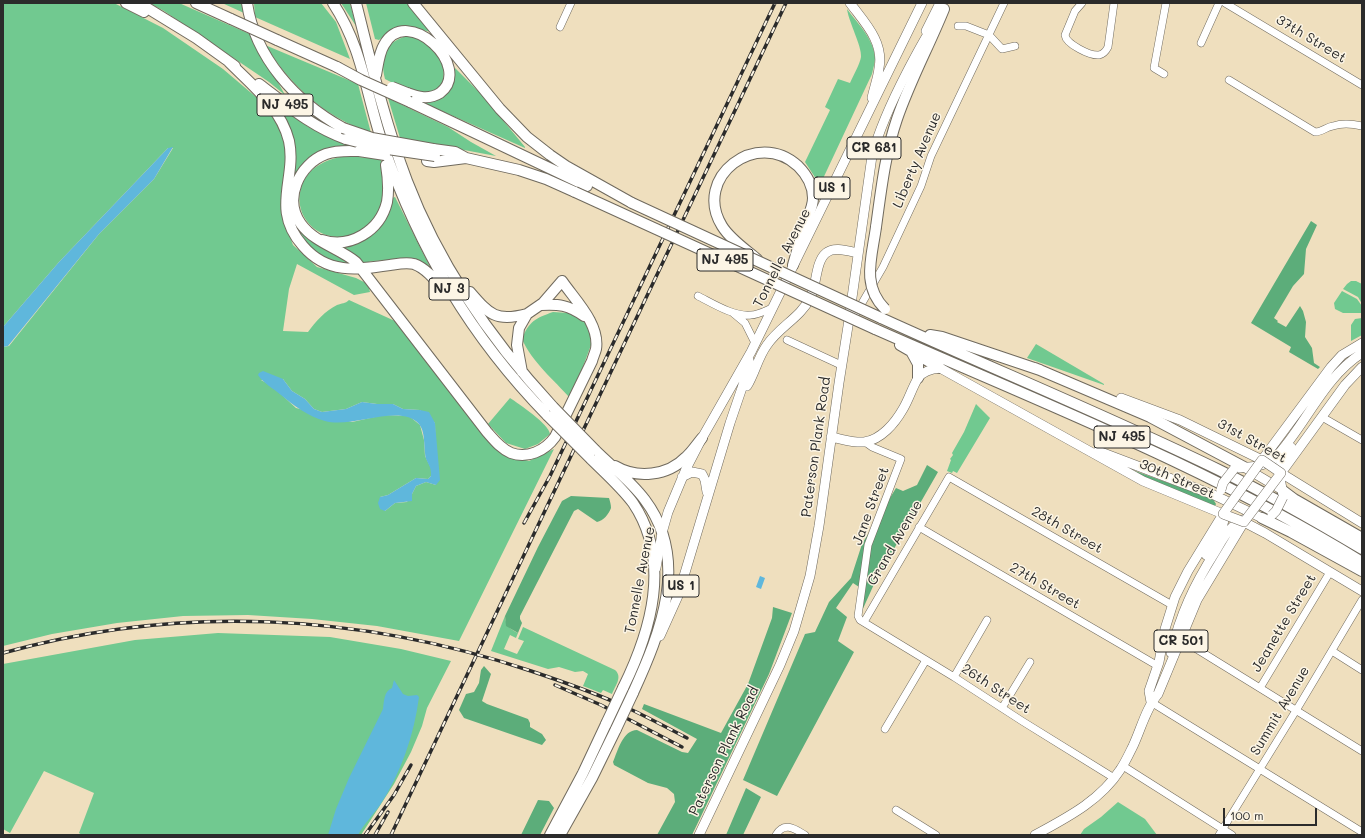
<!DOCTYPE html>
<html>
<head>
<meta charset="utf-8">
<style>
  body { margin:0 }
  #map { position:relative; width:1365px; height:838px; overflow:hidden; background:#efdfbe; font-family:Mali,sans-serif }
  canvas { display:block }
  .frame { position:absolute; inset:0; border:4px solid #2b2b2b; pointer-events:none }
  .scale { position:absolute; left:1223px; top:808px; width:94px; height:18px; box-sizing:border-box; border:2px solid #2b2b2b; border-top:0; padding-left:5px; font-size:12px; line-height:14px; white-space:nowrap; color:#2b2b2b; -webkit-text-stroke:3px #fcf5e5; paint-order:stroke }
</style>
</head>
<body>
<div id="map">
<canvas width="1365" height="838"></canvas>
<div class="frame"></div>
<div class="scale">100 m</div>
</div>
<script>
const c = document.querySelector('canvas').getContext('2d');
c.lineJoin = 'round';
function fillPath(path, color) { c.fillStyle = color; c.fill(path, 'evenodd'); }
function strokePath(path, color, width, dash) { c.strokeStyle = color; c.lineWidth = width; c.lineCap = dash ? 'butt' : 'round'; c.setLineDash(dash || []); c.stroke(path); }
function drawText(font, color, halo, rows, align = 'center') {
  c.font = font + ' Mali,sans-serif'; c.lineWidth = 3; c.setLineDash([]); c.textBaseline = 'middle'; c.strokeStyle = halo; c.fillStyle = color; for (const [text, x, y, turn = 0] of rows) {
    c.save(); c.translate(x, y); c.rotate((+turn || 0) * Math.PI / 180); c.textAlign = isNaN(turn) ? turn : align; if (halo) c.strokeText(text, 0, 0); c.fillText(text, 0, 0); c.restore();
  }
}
fillPath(new Path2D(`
  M3 3H114L163 28 223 69 263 103 279 127 287 153 282 215 293 245 317 267 356 278 368 284 370 292 354 295 297 264 289 289 283 331 308 332C316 321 325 311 337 305 342 303 345 304 349 300L397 322 466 413 500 453 529 461 554 449 459 641 377 626 312 619 248 615 183 616 117 623 52 634 3 646V347L9 346 99 234 154 179 173 148H168L59 262 3 327ZM283 379 292 391 305 399 314 409 322 412 346 409 362 402 377 404H393L403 409 420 410 435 423 436 485 426 482 416 486 412 494 407 502 395 503 385 511 380 497 388 495 416 478 428 479 431 476V468L425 456 424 440 420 425 409 416 384 415 352 422 296 408 272 386 261 380Z
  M149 3H179L252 35 285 95 269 82 164 11Z
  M222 3H243L244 13Z
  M254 3H321L336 22 350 59 255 17Z
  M341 3H350L356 26Z
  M366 3H410L431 32C404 26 401 23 379 40L375 39Z
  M847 9C858 24 874 39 875 58 875 63 873 69 872 74L820 185 805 162 830 110 825 107 838 79 850 83C853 76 860 64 861 57 862 46 849 23 847 9Z
  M407 36C446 38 463 102 413 92 404 90 394 83 385 79 380 58 384 42 407 36Z
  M265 45 358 84 371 133C337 121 310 102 287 75 279 66 272 55 265 45Z
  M455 68 483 96 525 147V148L417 100 424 101 452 80Z
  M388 98 448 127 471 142 496 156 400 138Z
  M280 108 310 128 328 136 358 147 304 164 294 217 350 263 342 265 317 255 300 237 290 213 293 151 279 109Z
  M347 156 381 159C383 170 386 182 385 193 383 210 370 229 355 235 350 237 345 238 340 239L339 237C312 237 292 211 302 185 309 166 329 158 347 156Z
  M395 197 433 273 405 260 371 261 363 265 330 244 355 243 392 198Z
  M1351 281H1356L1362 284V304L1358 297 1343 289 1347 284Z
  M1342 291 1357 299 1362 306V313H1343L1335 309 1334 303Z
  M553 312 569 313 585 321 590 332 591 345 571 399C554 380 532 362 522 339 529 321 536 318 553 312Z
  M1362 318V335L1351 341V325L1355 319Z
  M1036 344 1104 384V385L1027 358Z
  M510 398C519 404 549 424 550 434L538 444 525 449 506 443 488 424Z
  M976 404 990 418 957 473 953 471 952 473 947 471 951 460 950 459 953 455 952 453 964 432Z
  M505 616C505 625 511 630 518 633L516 638 510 635 504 649 517 654 524 641 518 639 523 627 615 670C623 677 615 686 612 694L603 690 601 693 583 686 588 674 583 671 575 672 559 667 548 669 491 651Z
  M218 633 330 637 401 649 451 661 427 708 422 726 411 752 394 784 361 835H82L79 833 94 793 44 771 10 833 3 829V664L135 640Z
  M1118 802 1145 819 1157 835H1080L1084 829 1101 817Z`), '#71c990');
fillPath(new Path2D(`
  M1311 221 1317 225 1306 249 1304 274 1293 286 1274 318 1278 321 1277 322 1286 327 1300 306 1303 311 1306 322 1305 337 1312 348 1314 363 1320 367 1318 369 1289 352 1291 347 1251 323Z
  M927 465 938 472 875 582 861 613 859 587 853 583 836 608 847 617 838 641 854 652 777 796 743 780 805 634 815 632 829 602 851 578 862 544 896 488 903 491 917 485Z
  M1127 468 1213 499 1216 504 1215 506 1138 475Z
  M571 496 609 498C610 501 611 505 611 508 609 514 603 521 597 522L578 509 574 511 520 616V619L522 623 518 633 506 626 505 616 538 547 562 501Z
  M773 607 792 613 769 674 692 835H657L675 802 674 794 667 788 648 783 614 765 613 762C618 750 623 730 637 730L682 752 688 753 697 739 642 709 644 704 721 733 748 684 772 618Z
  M484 666 491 674 482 701 487 704 528 719 530 723V727L542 734 546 740 542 745 464 718 459 710 466 694 474 692 479 683 481 670Z
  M746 788 761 797 743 835H726Z
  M538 800 549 801 554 808 540 835H521Z`), '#5cad7a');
fillPath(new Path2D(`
  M173 147 154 179 99 234 8 346 3 347V327L59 262 168 148Z
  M263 371 283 379 292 391 305 399 314 409 322 412 346 409 362 402 377 404H393L403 409 420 410 429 412 435 423 440 480 436 485 426 482 416 486 412 494V501L395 503 385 511 380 509 378 503 380 497 388 495 416 478 428 479 431 476C432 465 425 462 425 453 424 445 425 431 419 424 400 403 352 429 325 421 308 416 294 406 281 395 274 389 262 382 258 375L259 373Z
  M760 576 765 578 761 589 756 587Z
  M394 680 403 694 408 696 417 695 419 697C414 735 401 773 380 805 373 815 364 824 358 835H328L336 809 349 778 383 709C384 701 384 691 392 688Z`), '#5fb7dc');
const minor = new Path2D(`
  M1082 3 1075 11 1065 35C1066 44 1090 56 1099 55 1104 54 1106 51 1108 47L1114 3
  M1225 3 1362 85
  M958 26H966L989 35 1002 49 1015 46
  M560 27 571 3
  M1201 43 1219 3
  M1164 74 1154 68 1166 3
  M1229 80 1315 132C1322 132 1326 127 1333 126 1342 123 1353 124 1362 126
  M698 296C712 303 734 317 751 315 758 315 765 311 772 308
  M733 313 745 323 755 343
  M851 322 883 267 921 186 931 156 1004 3
  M787 340 841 365
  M1322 417 1362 440
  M865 442 872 447 901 459 868 545 858 616 860 620 954 677 1022 721 1114 778
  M919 527 1158 666
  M864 622 949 477 1172 605
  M1182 640 1362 751
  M1332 651 1362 670
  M954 677 987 620
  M1260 688 1330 572
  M1151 702 1362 832
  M1002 708 1030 662
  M885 729 926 660
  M1123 766 1232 835
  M896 810 936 835
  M776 835C784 821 795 829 805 835
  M1219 835 1300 704 1362 600`);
const major = new Path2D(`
  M850 3C865 23 884 42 879 68 878 78 874 88 872 98
  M926 31 940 3
  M1362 367 1345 385 1281 473 1362 523
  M747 386C755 373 758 357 767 345 779 327 801 317 810 298 817 286 815 262 826 253 834 246 848 251 858 253
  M1121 398 1180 420 1262 460 1331 367 1342 355 1362 343
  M831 437C842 439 853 443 864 442 881 440 895 423 903 409 909 399 912 388 918 378 923 371 931 369 940 368L1143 481 1223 514 1188 571 1175 597 1165 629 1159 662 1149 691 1151 702
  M1098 451 1214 495 1262 518
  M1238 468C1251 467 1264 467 1275 458 1306 425 1323 378 1362 353
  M1247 469 1279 488
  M682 477 692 472 702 474 705 480 707 492
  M1283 496C1280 469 1273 472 1291 447
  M1206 555 1223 524 1226 512
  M656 568 662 533 668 512 686 469 702 438 751 352 922 3
  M660 636 678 596 730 423 745 379 749 360
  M1171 653C1180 615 1194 585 1215 552 1223 539 1230 524 1245 519
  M699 835 780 665 794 631 810 576 819 526 839 383 848 326 872 156C880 126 893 99 907 72 915 57 923 41 933 26
  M1035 835C1066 818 1100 801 1120 770 1125 763 1129 754 1133 746 1141 729 1146 708 1158 694L1197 600 1244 522 1265 533 1362 591`);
const highway = new Path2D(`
  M126 3 144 12
  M139 3 196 38 235 66
  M196 3 231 19
  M247 3C255 58 296 102 343 128
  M333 3C363 49 366 95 383 145 420 250 470 336 548 416
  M356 3C371 63 385 123 407 181 439 265 492 341 553 407
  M413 3 500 109 527 137 550 155 566 166 632 203
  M277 40 337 67
  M229 62C252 85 281 108 289 141 297 179 270 209 303 246 327 274 356 270 390 265 397 264 406 262 414 264 428 269 438 284 447 294
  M376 75C378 65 379 53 384 45 407 3 474 67 440 93 429 100 418 97 407 93
  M259 84C288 106 312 127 346 139
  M410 102 587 186
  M433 149 455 152 466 158 519 170 546 179 575 192
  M359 151C348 151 337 150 326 154 299 164 283 199 301 224 315 243 339 248 356 262L487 432C494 440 501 449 511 453 527 459 545 451 555 437L592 361C593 357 595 353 596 349 600 324 575 300 562 281L543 303 527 314 519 328 517 345 522 372
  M427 161 434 162 466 158
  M876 227C881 191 885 154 897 119 910 81 929 46 944 9
  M322 240C350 249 380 231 387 202 389 190 388 177 386 165
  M757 259C745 249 730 239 722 226 692 177 757 128 798 166 806 174 813 185 813 198 813 208 808 215 805 224 801 237 797 251 793 265
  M470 292C490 315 496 322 527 314
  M541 305C559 304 568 305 584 316
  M881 318C993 369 1108 416 1219 470 1268 494 1315 521 1362 549
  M875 329C1040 402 1208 467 1362 562
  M930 335 942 337 1040 370
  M900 345 940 368
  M912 353 918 364V378
  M1035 368 1150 417 1244 467
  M595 450C611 466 631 481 645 500 690 560 661 632 633 693
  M591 459C605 473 621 487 633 503 672 561 651 631 623 688
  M615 466C637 479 668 476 686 457 692 452 697 444 702 438
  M1282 490 1294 499 1362 538
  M1262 518 1291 532 1362 571
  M550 835 583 773 606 724
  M560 835 592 778 616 729`);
strokePath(minor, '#706a5e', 8);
strokePath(major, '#706a5e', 10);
strokePath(highway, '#706a5e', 12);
strokePath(minor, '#fff', 7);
strokePath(major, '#fff', 9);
strokePath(highway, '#fff', 10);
const rail = new Path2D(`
  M524 523 550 476 775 3
  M3 653C179 604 358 613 531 671 564 682 598 694 630 709 649 718 668 728 687 738
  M555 685 601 705 682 747
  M365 835 394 795 411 765
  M375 835 388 812
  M391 835 786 3`);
strokePath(rail, '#2b2b2b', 3.5);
strokePath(rail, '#fcf5e5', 2, [6]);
const majorBridge = new Path2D(`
  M1262 460 1281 473 1244 522 1223 514Z
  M1221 490 1223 483 1234 469
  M1272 515 1276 511 1283 497`);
const highwayBridge = new Path2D(`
  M231 19 277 40
  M337 67 361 80 410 102
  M392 87 407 93
  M343 128 372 138 433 149
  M346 139 381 148 435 156
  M359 151 385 155
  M575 192 875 329
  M632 203 881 318
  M876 227C872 257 861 285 885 309
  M553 407 595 450
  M548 416 591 459
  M606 724 623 688
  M616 729 633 693`);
strokePath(majorBridge, '#706a5e', 10, []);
strokePath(highwayBridge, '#706a5e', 12, []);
strokePath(majorBridge, '#fff', 9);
strokePath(highwayBridge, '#fff', 10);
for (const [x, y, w] of [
  [285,105,56],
  [874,148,54],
  [832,188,36],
  [725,260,56],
  [449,289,40],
  [1122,437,56],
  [681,586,36],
  [1181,641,54]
]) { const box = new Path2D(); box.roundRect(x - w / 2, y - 11, w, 22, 3); c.fillStyle = '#fcf5e5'; c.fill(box); strokePath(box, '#2b2b2b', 1); }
drawText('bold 13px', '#2b2b2b', null, [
  ["NJ 495",285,105],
  ["CR 681",874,148],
  ["US 1",832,188],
  ["NJ 495",725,260],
  ["NJ 3",449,289],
  ["NJ 495",1122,437],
  ["US 1",681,586],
  ["CR 501",1181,641]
]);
drawText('14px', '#2b2b2b', '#fcf5e5', [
  ["37th Street",1311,39,31],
  ["Liberty Avenue",917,160,-67],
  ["Tonnelle Avenue",782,258,-63],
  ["31st Street",1252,441,29],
  ["Paterson Plank Road",816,447,-82],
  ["30th Street",1177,479,23],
  ["Jane Street",871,506,-70],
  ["28th Street",1067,530,30],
  ["Grand Avenue",895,543,-60],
  ["Tonnelle Avenue",640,580,-79],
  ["27th Street",1045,586,30],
  ["Jeanette Street",1284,623,-59],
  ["26th Street",996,689,33],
  ["Summit Avenue",1280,711,-59],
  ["Paterson Plank Road",724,751,-64]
]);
</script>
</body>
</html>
